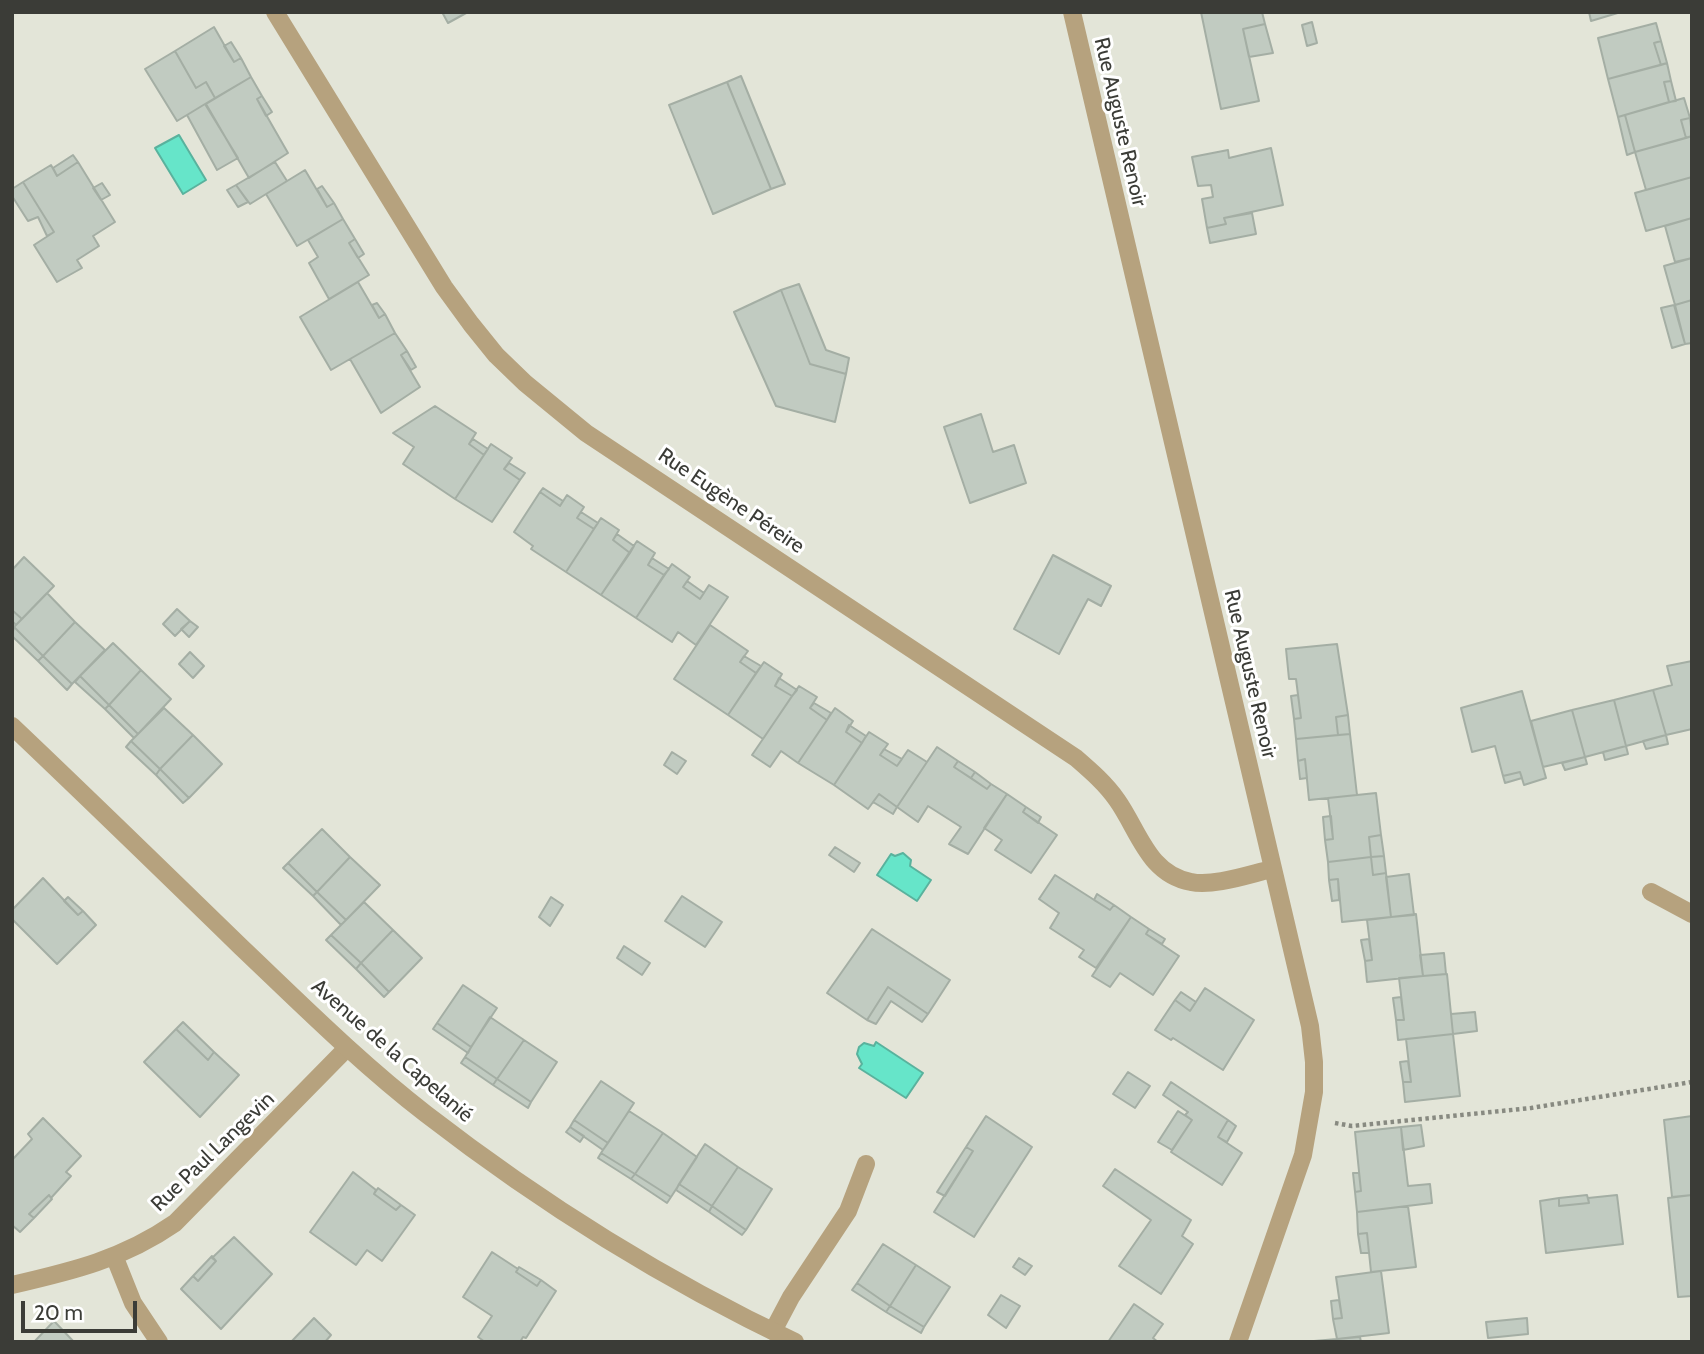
<!DOCTYPE html>
<html>
<head>
<meta charset="utf-8">
<style>
  body { margin:0 }
  #map { position:relative; width:1704px; height:1354px; overflow:hidden; background:#e3e5d8; font-family:Cabin,sans-serif }
  canvas { display:block }
  .frame { position:absolute; inset:0; border:14px solid #3b3c37; pointer-events:none }
  .scale { position:absolute; left:21px; top:1301px; width:116px; height:32px; box-sizing:border-box; border:4px solid #3b3c37; border-top:0; padding-left:9px; font-size:21px; line-height:24px; white-space:nowrap; color:#3b3c37; -webkit-text-stroke:5px #fff; paint-order:stroke }
</style>
</head>
<body>
<div id="map">
<canvas width="1704" height="1354"></canvas>
<div class="frame"></div>
<div class="scale">20 m</div>
</div>
<script>
const c = document.querySelector('canvas').getContext('2d');
c.lineJoin = 'round';
function fillPath(path, color) { c.fillStyle = color; c.fill(path, 'evenodd'); }
function strokePath(path, color, width, dash) { c.strokeStyle = color; c.lineWidth = width; c.lineCap = dash ? 'butt' : 'round'; c.setLineDash(dash || []); c.stroke(path); }
function drawText(font, color, halo, rows, align = 'center') {
  c.font = font + ' Cabin,sans-serif'; c.lineWidth = 6; c.setLineDash([]); c.textBaseline = 'middle'; c.strokeStyle = halo; c.fillStyle = color; for (const [text, x, y, turn = 0] of rows) {
    c.save(); c.translate(x, y); c.rotate((+turn || 0) * Math.PI / 180); c.textAlign = isNaN(turn) ? turn : align; if (halo) c.strokeText(text, 0, 0); c.fillText(text, 0, 0); c.restore();
  }
}
const water = new Path2D(`
  M179 135 206 180 183 194 155 148Z
  M903 853 911 860 910 866 931 880 917 901 877 875 891 854 895 856Z
  M876 1042 923 1073 906 1098 859 1068 862 1064 857 1054 859 1047 864 1043 874 1046Z`);
fillPath(water, '#66e5c9');
strokePath(water, '#59b29d', 2);
const building = new Path2D(`
  M442 12H468L448 23Z
  M1201 12H1262L1265 24 1243 29 1259 101 1221 109Z
  M1589 12H1621L1591 21Z
  M1312 22 1317 43 1307 46 1302 25Z
  M1656 23 1661 41 1654 43 1661 65 1608 79 1598 38Z
  M1265 24 1273 53 1249 57 1243 29Z
  M214 27 234 62 241 58 251 77 215 98 206 82 196 88 175 51Z
  M1661 41 1667 63 1661 65 1654 43Z
  M231 42 241 58 234 62 224 46Z
  M175 51 196 88 206 82 215 98 177 121 145 69Z
  M1667 63 1671 81 1664 82 1669 102 1618 117 1608 79Z
  M741 76 785 184 771 189 727 82Z
  M251 77 262 96 257 99 288 153 249 178 206 104Z
  M1671 81 1676 101 1669 102 1664 82Z
  M727 82 771 189 713 214 669 105Z
  M262 96 272 112 266 116 257 99Z
  M1684 98 1690 118 1681 120 1686 138 1635 152 1625 115Z
  M205 104 238 158 217 170 187 115Z
  M1625 115 1635 152 1627 155 1618 117Z
  M1690 118 1692 136 1686 138 1681 120Z
  M1692 136V177L1646 190 1635 152Z
  M1271 148 1283 205 1224 218 1226 224 1207 228 1202 199 1213 197 1211 185 1198 186 1192 157 1228 150 1229 158Z
  M73 155 78 162 57 176 53 168Z
  M78 162 115 222 93 236 99 246 77 260 82 268 57 282 34 245 54 232 23 182 51 165 57 176Z
  M275 162 287 181 250 204 236 185Z
  M305 170 327 207 334 203 343 219 297 246 266 194Z
  M1692 177V218L1646 231 1635 193Z
  M23 182 54 232 47 236 38 217 28 221 12 196V189Z
  M102 183 110 195 101 200 93 188Z
  M236 185 248 202 238 207 227 190Z
  M322 186 334 203 327 207 317 189Z
  M1252 213 1256 234 1210 243 1207 228 1226 224 1224 218Z
  M1692 218V258L1675 262 1665 226Z
  M343 219 355 239 349 243 369 275 329 299 309 263 318 257 308 240Z
  M355 239 364 254 358 258 349 243Z
  M1692 258V300L1675 305 1664 266Z
  M358 282 379 318 385 314 395 333 331 370 300 317Z
  M799 284 826 350 849 358 846 374 810 364 781 290Z
  M781 290 810 364 846 374 835 422 776 406 734 312Z
  M1692 300V343L1685 344 1675 305Z
  M377 303 385 314 379 318 372 305Z
  M1674 305 1685 344 1672 348 1661 308Z
  M395 333 407 351 401 355 420 387 381 413 350 359Z
  M407 351 416 367 411 370 401 355Z
  M435 406 476 433 469 444 484 455 455 499 403 464 414 447 393 433Z
  M981 414 993 452 1014 445 1026 483 970 503 944 427Z
  M473 439 488 449 484 455 469 444Z
  M491 444 512 458 504 469 520 480 492 522 455 499Z
  M509 463 525 473 520 480 504 469Z
  M543 488 563 501 560 506 540 492Z
  M540 492 560 506 567 495 584 507 577 518 594 529 566 572 531 549 533 546 514 532Z
  M581 512 598 523 594 529 577 518Z
  M601 518 619 530 613 540 630 553 601 595 566 572Z
  M617 534 634 546 630 553 613 540Z
  M637 541 655 553 648 565 664 575 636 618 601 595Z
  M1053 555 1111 586 1101 606 1088 599 1059 654 1014 629Z
  M24 557 54 586 22 619 12 610V570Z
  M652 558 669 569 664 575 648 565Z
  M672 564 690 577 683 587 700 599 709 585 728 597 696 645 678 632 672 642 636 618Z
  M687 581 704 593 700 599 683 587Z
  M47 593 75 622 43 656 14 627Z
  M177 609 190 621 175 636 163 624Z
  M12 610 22 619 16 625 12 621Z
  M190 621 198 627 189 637 181 629Z
  M75 622 105 650 72 684 43 656Z
  M710 625 748 651 740 662 756 673 728 715 674 679Z
  M14 627 43 656 38 661 12 636Z
  M113 643 141 670 109 705 80 676Z
  M1337 644 1348 715 1336 717 1338 735 1296 739 1294 719 1301 718 1296 679H1289L1286 649Z
  M190 652 204 666 193 678 179 664Z
  M43 656 72 684 67 690 38 661Z
  M744 656 761 666 756 673 740 662Z
  M1692 661V729L1666 735 1653 690 1672 685 1667 666Z
  M764 662 782 674 775 686 792 696 763 739 728 715Z
  M141 670 171 699 138 734 109 705Z
  M80 676 109 705 105 709 75 682Z
  M779 678 797 690 792 696 775 686Z
  M799 686 817 697 810 708 827 720 798 763 781 751 770 767 752 755Z
  M1653 690 1666 735 1626 746 1614 700Z
  M1522 691 1546 778 1524 785 1520 772 1503 776 1495 746 1472 752 1461 708Z
  M1298 695 1301 718 1294 719 1291 696Z
  M1614 700 1626 746 1585 757 1572 710Z
  M814 703 831 713 827 720 810 708Z
  M109 705 138 734 134 738 105 709Z
  M164 708 193 735 160 769 131 741Z
  M835 708 853 721 846 732 862 743 834 785 798 763Z
  M1572 710 1585 757 1543 767 1531 721Z
  M1348 715 1350 734 1338 735 1336 717Z
  M849 725 866 736 862 743 846 732Z
  M869 732 888 744 880 755 897 766 908 750 927 762 897 807 879 794 868 809 834 785Z
  M1350 734 1357 795 1309 800 1305 759 1298 761 1296 739Z
  M193 735 222 764 189 798 160 769Z
  M1666 735 1668 744 1646 749 1643 741Z
  M131 741 160 769 156 775 126 747Z
  M1626 746 1628 754 1605 760 1603 752Z
  M937 747 958 761 954 767 987 789 991 784 1007 794 968 854 949 844 961 827 928 806 918 822 897 807Z
  M884 749 902 759 897 766 880 755Z
  M672 752 686 761 677 774 664 765Z
  M1585 757 1587 764 1565 770 1562 763Z
  M1305 759 1307 778 1300 779 1298 761Z
  M958 761 975 772 971 778 954 767Z
  M160 769 189 798 183 803 156 775Z
  M975 772 991 784 987 789 971 778Z
  M1520 772 1522 778 1505 783 1503 776Z
  M1376 793 1381 835 1369 837 1371 857 1328 862 1325 840 1333 839 1328 798Z
  M879 794 897 807 893 814 873 802Z
  M1007 794 1026 807 1023 812 1057 835 1031 873 995 850 1002 840 984 828Z
  M1026 807 1041 817 1038 823 1023 812Z
  M1331 816 1333 839 1325 840 1323 817Z
  M322 829 350 857 317 892 288 863Z
  M1381 835 1384 856 1371 857 1369 837Z
  M835 847 860 863 854 872 829 855Z
  M1384 856 1386 873 1373 875 1371 857Z
  M350 857 380 885 346 920 317 892Z
  M1371 857 1373 875 1386 873 1391 917 1342 922 1338 879 1329 880 1328 862Z
  M288 863 317 892 313 896 283 868Z
  M1409 874 1414 915 1391 917 1386 877Z
  M1055 875 1110 910 1114 905 1131 917 1096 968 1079 957 1084 950 1050 928 1059 913 1039 899Z
  M43 878 78 915 83 911 96 925 57 964 12 919V910Z
  M1338 879 1339 900 1332 901 1329 880Z
  M317 892 346 920 341 925 313 896Z
  M1097 894 1114 905 1110 910 1094 900Z
  M682 896 722 922 705 947 665 921Z
  M68 897 83 911 78 915 64 901Z
  M551 897 563 905 550 926 539 917Z
  M364 902 393 930 361 963 331 935Z
  M1416 914 1423 976 1367 982 1365 961 1372 960 1367 920Z
  M1131 917 1149 929 1146 934 1179 956 1153 995 1120 973 1110 987 1092 976Z
  M872 929 950 980 928 1014 888 987 867 1020 827 993Z
  M1149 929 1165 939 1162 944 1146 934Z
  M393 930 422 958 389 992 361 963Z
  M331 935 361 963 356 969 326 940Z
  M1369 939 1372 960 1365 961 1361 940Z
  M624 946 650 963 642 975 617 958Z
  M1444 953 1446 974 1423 976 1420 955Z
  M361 963 389 992 384 997 356 969Z
  M1447 974 1453 1034 1398 1040 1396 1020H1404L1399 978Z
  M463 985 497 1008 471 1047 437 1023Z
  M888 987 928 1014 922 1022 891 1001 876 1024 867 1020Z
  M1205 988 1254 1020 1223 1070 1173 1038 1171 1040 1155 1030 1175 1000 1190 1011Z
  M1181 992 1196 1002 1190 1011 1175 1000Z
  M1401 997 1404 1020H1396L1393 998Z
  M1475 1012 1477 1031 1453 1034 1451 1014Z
  M490 1017 524 1040 497 1079 465 1057Z
  M183 1022 214 1052 208 1060 176 1029Z
  M437 1023 471 1047 468 1053 433 1029Z
  M176 1029 208 1060 214 1052 239 1075 200 1117 144 1062Z
  M1453 1034 1460 1096 1405 1102 1403 1082H1411L1406 1039Z
  M524 1040 557 1062 531 1102 497 1079Z
  M465 1057 497 1079 493 1085 461 1063Z
  M1408 1061 1411 1082H1403L1400 1062Z
  M1128 1072 1150 1086 1135 1108 1113 1094Z
  M497 1079 531 1102 528 1108 493 1085Z
  M601 1081 634 1103 608 1143 574 1120Z
  M1171 1082 1228 1120 1218 1137 1242 1153 1222 1185 1171 1152 1192 1120 1185 1115 1188 1112 1163 1095Z
  M629 1111 663 1133 635 1174 601 1153Z
  M1178 1111 1192 1120 1172 1150 1158 1142Z
  M986 1116 1032 1147 974 1237 934 1212 973 1151 966 1147Z
  M1692 1116V1195L1672 1197 1664 1120Z
  M43 1118 81 1156 66 1172 71 1176 51 1198 49 1195 29 1214 34 1218 20 1232 12 1225V1160L32 1139 28 1134Z
  M574 1120 608 1143 603 1150 570 1127Z
  M1228 1120 1236 1126 1227 1142 1218 1137Z
  M1421 1125 1424 1146 1403 1150 1401 1127Z
  M570 1127 584 1136 580 1142 566 1132Z
  M1401 1127 1408 1186 1430 1184 1432 1203 1357 1212 1355 1192 1361 1191 1355 1132Z
  M663 1133 697 1157 671 1197 635 1174Z
  M705 1144 738 1167 712 1206 679 1184Z
  M966 1147 973 1151 945 1196 937 1192Z
  M601 1153 635 1174 631 1179 598 1158Z
  M738 1167 772 1189 746 1230 712 1206Z
  M1115 1169 1191 1220 1182 1236 1193 1244 1161 1294 1119 1266 1151 1220 1103 1186Z
  M353 1172 376 1190 374 1194 396 1210 401 1205 415 1215 382 1261 367 1250 356 1265 310 1232Z
  M1353 1173H1359L1361 1191 1355 1192Z
  M635 1174 671 1197 667 1203 631 1179Z
  M679 1184 712 1206 709 1212 676 1190Z
  M378 1188 401 1205 396 1210 374 1194Z
  M49 1195 52 1199 34 1218 29 1214Z
  M1587 1195 1589 1203 1559 1206V1198Z
  M1617 1195 1623 1244 1546 1253 1540 1201 1559 1198V1206L1589 1203 1588 1198Z
  M1692 1195V1296L1678 1297 1668 1198Z
  M712 1206 746 1230 742 1235 709 1212Z
  M1408 1206 1416 1267 1371 1272 1367 1233 1358 1234 1357 1212Z
  M1367 1233 1369 1253H1361L1358 1234Z
  M234 1237 272 1274 221 1329 181 1289 193 1276 198 1281 216 1261 212 1258Z
  M883 1244 916 1265 890 1306 857 1283Z
  M492 1252 518 1269 516 1272 537 1286 541 1280 556 1291 526 1338 523 1337 520 1342H485L478 1337 492 1316 463 1297Z
  M212 1256 216 1261 198 1281 193 1276Z
  M1019 1258 1032 1266 1025 1275 1013 1267Z
  M916 1265 950 1287 924 1327 890 1306Z
  M519 1267 541 1280 537 1286 516 1272Z
  M1381 1271 1389 1333 1337 1339 1333 1319 1342 1318 1336 1277Z
  M857 1283 890 1306 886 1312 852 1290Z
  M1001 1295 1020 1306 1006 1328 988 1315Z
  M1339 1300 1342 1318 1333 1319 1331 1301Z
  M1134 1304 1163 1324 1153 1338 1158 1342H1108Z
  M890 1306 924 1327 921 1333 886 1312Z
  M314 1318 331 1335 325 1342H291Z
  M1527 1318 1528 1334 1488 1338 1486 1322Z
  M54 1321 74 1342H34Z
  M1360 1337 1361 1342 1314 1341Z`);
fillPath(building, '#c1cbc1');
strokePath(building, '#a4aea4', 2);
strokePath(new Path2D(`
  M1335 1123 1352 1126 1531 1108 1692 1082`), '#888a81', 4.5, [3.5, 3.5]);
strokePath(new Path2D(`
  M275 12 444 287 471 324 496 355 525 383 586 433 1076 758C1091 771 1106 784 1117 800 1139 831 1148 874 1191 882 1213 887 1250 874 1272 869
  M1072 12 1310 1026 1314 1062V1092L1303 1155 1238 1342
  M1651 892 1692 914
  M115 1258 133 1303 159 1342
  M12 1285C73 1271 123 1259 175 1223L347 1048
  M773 1331 791 1297 848 1211 866 1164`), '#b6a27e', 18);
strokePath(new Path2D(`
  M12 726C89 799 165 873 241 947 301 1004 360 1063 426 1114 541 1203 664 1280 795 1342`), '#b6a27e', 18);
drawText('21px', '#3b3c37', '#fff', [
  ["Rue Auguste Renoir",1120,122,77],
  ["Rue Eugène Péreire",731,501,34],
  ["Rue Auguste Renoir",1250,674,77],
  ["Avenue de la Capelanié",392,1051,41],
  ["Rue Paul Langevin",213,1152,-44]
]);
</script>
</body>
</html>
